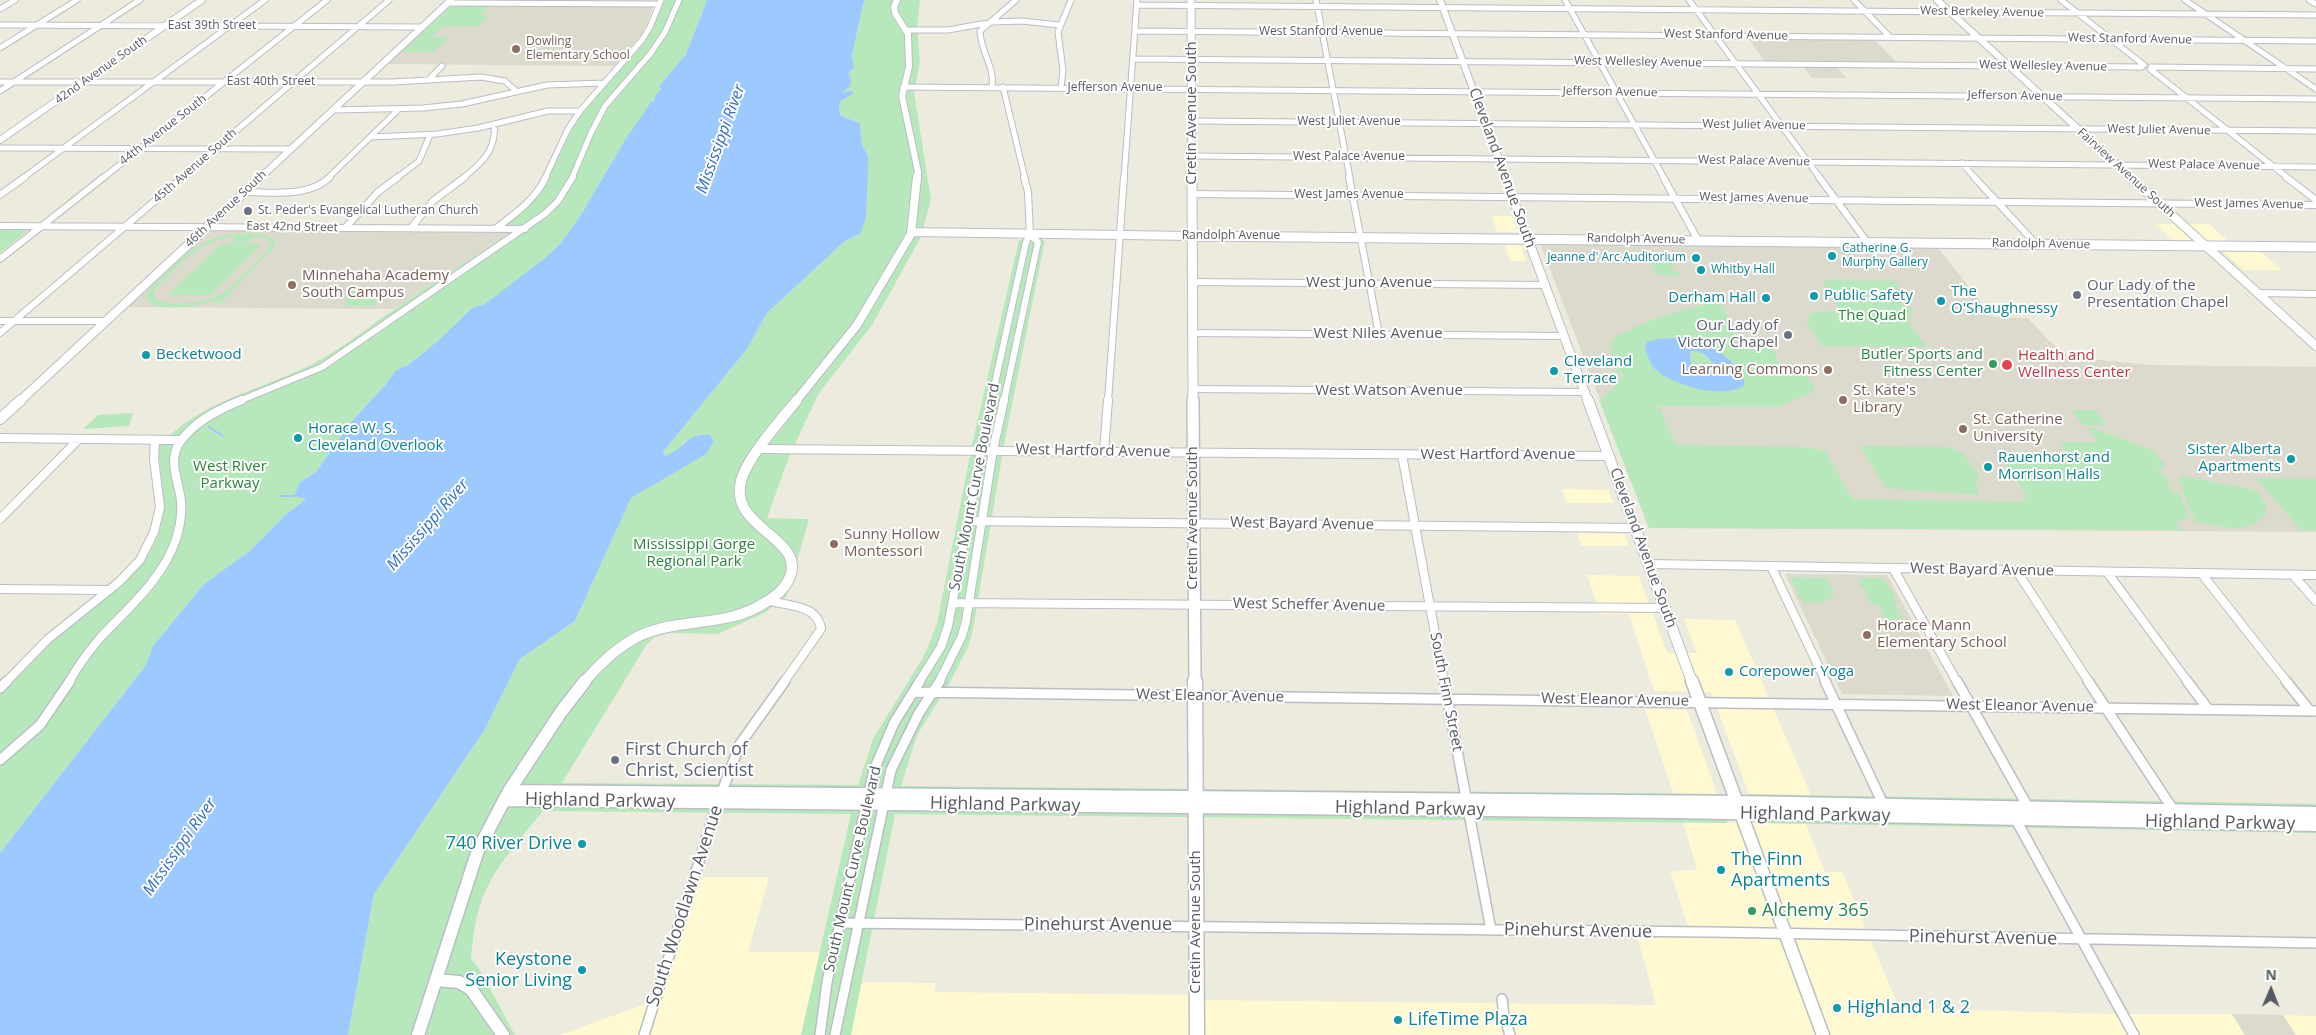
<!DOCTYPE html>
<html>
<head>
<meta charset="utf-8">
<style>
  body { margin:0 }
  #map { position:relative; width:2316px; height:1035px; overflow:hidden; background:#edebde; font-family:"Open Sans",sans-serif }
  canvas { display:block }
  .north { position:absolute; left:2246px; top:965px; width:50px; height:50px; -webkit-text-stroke:4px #fff; paint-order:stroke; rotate:1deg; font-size:14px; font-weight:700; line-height:20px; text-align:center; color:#575b61 }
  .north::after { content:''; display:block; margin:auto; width:18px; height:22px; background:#575b61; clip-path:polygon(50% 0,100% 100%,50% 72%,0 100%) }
</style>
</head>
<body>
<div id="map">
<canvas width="2316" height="1035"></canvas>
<div class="north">N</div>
</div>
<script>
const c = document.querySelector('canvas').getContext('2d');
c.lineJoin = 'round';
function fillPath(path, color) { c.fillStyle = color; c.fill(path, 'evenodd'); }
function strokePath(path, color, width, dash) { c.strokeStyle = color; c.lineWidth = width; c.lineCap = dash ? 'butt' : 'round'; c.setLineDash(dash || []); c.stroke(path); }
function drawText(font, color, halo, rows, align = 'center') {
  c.font = font + ' "Open Sans",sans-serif'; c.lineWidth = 4; c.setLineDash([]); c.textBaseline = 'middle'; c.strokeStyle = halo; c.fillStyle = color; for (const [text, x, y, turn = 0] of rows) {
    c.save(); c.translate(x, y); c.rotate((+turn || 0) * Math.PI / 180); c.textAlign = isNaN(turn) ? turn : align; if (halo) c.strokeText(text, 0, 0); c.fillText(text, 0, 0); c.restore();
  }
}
fillPath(new Path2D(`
  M1492 216H1512L1518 232H1497Z
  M2155 224H2209L2240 251 2261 252 2282 270H2244L2209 240H2173Z
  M1504 243H1520L1526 261H1510Z
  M1562 489 1609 490 1613 503H1567Z
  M1577 533 1624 534 1629 546H1581Z
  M1587 575 1639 576 1667 653H1697L1684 619 1735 620 1811 795 1749 794 1711 692 1654 691 1629 614H1600Z
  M1645 709 1687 710 1717 794 1673 793Z
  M1683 822 1806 824 1825 872H1842L1899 1008 2109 1014H2232L2245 1035H851L862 982 936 983 934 992 1197 995V1000L1656 1005 1636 932 1690 933 1670 871 1697 870Z
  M696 877H769L748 952H820L801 1035H560L656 1000Z
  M2283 1015 2316 1016V1035H2296Z`), '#fff9d1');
fillPath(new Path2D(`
  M452 5H654L643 33 614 66 386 64Z
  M1748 38 1874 39 1896 62 1832 61 1846 78H1812L1799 61H1765Z
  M209 231 509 233 394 309 128 307Z
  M1540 243 1938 248 1993 317 2028 318 2047 339 2069 357 2151 365 2316 367V532L1649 528Z
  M1785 574 1887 575 1953 696 1842 694Z
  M2232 1014 2283 1015 2296 1035H2245Z`), '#dcdacd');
fillPath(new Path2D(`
  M663 0H707L686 54 659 86 661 90 655 95V99L625 140 582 213 561 243 545 258 485 305 472 308 439 340 408 365 395 371 386 384 352 421 316 472 300 482 306 499 285 515 251 550 204 584 153 646 146 665 0 853V693C19 673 39 653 60 634 96 602 152 573 162 521 166 497 161 473 157 449 197 400 262 391 316 362 344 347 368 327 395 309 432 283 471 259 509 233L515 227 500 226 527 207 543 189 572 129 583 111 652 27Z
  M864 0H920L917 27 920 62 914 92 931 200 920 239 872 325 819 393 790 454 767 518 809 519 787 596 766 612 718 634 666 633 654 638 647 644 562 783 858 785 873 739 925 654 937 624 972 445 1019 240H1045L1004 445 973 630 968 647 949 684 917 735 901 786 1717 794 1727 823 895 814 851 1035H801L851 814 543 811C521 838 496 865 483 897 475 916 473 939 471 959L480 970 515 1035H348L374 894 484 731 520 659 575 621 631 498 677 470 686 440 674 453 665 456 663 452 747 349 767 313 845 241 860 234 868 156 862 145 860 123 841 116 839 108 840 102 850 96 851 92 842 93 848 73 854 68 852 55Z
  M453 4 489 5 480 15H490L479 26H443L432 37H449L434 52H401Z
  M0 230H29L0 253Z
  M248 233 263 234 275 239V246L220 304 214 303 217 299C198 306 162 314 146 299V294L150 288C184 256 198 234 248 233ZM236 236 230 243H248L255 236 266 239 270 245C265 255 233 286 224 292 208 302 166 310 153 296L155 289C181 264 198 240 236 236Z
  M221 244H262L211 295H168Z
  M1654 261 1673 264 1675 267H1671L1673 272H1678L1680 277 1656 274 1650 262Z
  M1824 280 1895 281 1904 294 1898 298 1904 306 1913 308 1909 321 1910 325 1927 347 1822 346 1806 321 1813 312 1840 311 1823 284Z
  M361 288 365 292 373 290 371 294 381 296 373 306H347L346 299 351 290Z
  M1707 304H1721C1726 314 1732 333 1742 339 1753 346 1763 341 1776 352 1772 368 1795 367 1804 374 1810 377 1813 386 1815 391L1778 407 1659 406 1675 445 1798 447 1825 450 1852 499 2025 502V493L2000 457 2019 453 2070 457 2060 442H2098L2086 426 2151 449 2166 465 2157 471 2166 477 2171 491 2179 492 2190 517 2176 522 2181 530 1649 528 1599 400 1613 389 1617 379 1626 376 1613 368 1611 340C1642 322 1673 311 1707 304Z
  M2071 410H2095L2107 425H2083Z
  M133 413 129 426 83 429 98 415Z
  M1860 446 1949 447 1963 453 1980 477 1976 480 1979 495 1885 488Z
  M2182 476 2257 490 2264 501 2266 513C2251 536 2218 527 2195 521L2178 479Z
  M2255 478 2316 479V530H2301Z
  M1793 577 1827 578 1833 590V598L1821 603 1802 602 1792 580Z
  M1858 578H1883L1894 595 1893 596 1897 604 1895 605 1903 619H1886L1878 604H1871L1864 588 1861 587Z
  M1749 794 2316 804V833L1761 823Z`), '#b7e8bc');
fillPath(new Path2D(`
  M707 0H864L852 55 854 68 848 73 851 79 850 86 842 93 851 91 854 93 840 102 839 108 841 116 860 123 862 145 868 156V167L866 217 860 234 845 241 767 313 747 349 663 452 665 456C684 450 685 433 710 435L714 441 706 454 631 498 575 621 520 659 484 731 374 894 348 1035H0V853L146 665 153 646 204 584 251 550 285 515 306 499 294 496 300 482 316 472 352 421 386 384 395 371 408 365 439 340 472 308 485 304 545 258 561 243 582 213 625 140 651 102 655 99V95L661 90 659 86 686 54Z
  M1692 337C1711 345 1742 363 1745 385 1724 400 1675 386 1656 370 1651 366 1648 356 1645 350L1647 342 1658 339ZM1691 351C1705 350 1713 362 1719 371 1707 374 1684 369 1691 351Z`), '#9cc9ff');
strokePath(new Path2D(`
  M209 427 223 436
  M281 496H294`), '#9cc9ff', 2);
const minorFar3 = new Path2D(`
  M1316 0 1350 178
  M1565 0 1664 178
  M1689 0 1820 178
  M1854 0 1890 37
  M2061 0 2144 65
  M2185 0 2316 89
  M2309 0 2316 4
  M448 3 659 4
  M1137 5 2316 15
  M0 9 15 0
  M0 25 423 27
  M908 30H948L993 22 1022 21 1059 25
  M1135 31 2316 41
  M0 48 77 0
  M1133 59 2142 67
  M2151 67 2316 69
  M2150 69 2288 178
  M431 77 442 66
  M0 82H393L481 77 505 81 516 91
  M903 87 2316 99
  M992 87C995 66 980 51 980 31L1016 0
  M1003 87 1025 178
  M1061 88 1063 70 1058 32 1071 0
  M0 91 140 0
  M334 110 423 108 462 104 547 85 604 83
  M1192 121 2316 131
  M372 137 437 134 478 128 548 111H580
  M0 148 291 149
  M1192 156 2316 167
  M1962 163 1975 178
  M23 178 265 0
  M103 178 327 0
  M181 178 389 0
  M328 178 398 110
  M397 178 419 161 430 135
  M463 178C482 163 497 149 494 124
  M545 178 568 129 580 111 642 40 650 27 661 0
  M572 178 591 133 605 106 651 53 665 32 679 0
  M1124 178 1137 0`);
const minorFar2 = new Path2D(`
  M1024 177 1028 192 1030 235
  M1349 177 1379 334
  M1663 177 1698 240
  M1819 177 1867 242
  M1974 177 2036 244
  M2286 177 2316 200
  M245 192C273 192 308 198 330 177
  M1192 194 2316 205
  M0 195 25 177
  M0 226 525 229
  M346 227 378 192 398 177
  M411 228 433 201 465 177
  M495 229C515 214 535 200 546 177
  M0 259 104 177
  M1193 282 1546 285
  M2258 293 2316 294
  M0 321H105
  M0 333 183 177
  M1192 333 1564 336
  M1192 389 1586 392
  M239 401 322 367 546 213 558 201 573 177
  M991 401 1026 242 1030 235
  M1004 401 1038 242 1030 235
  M1108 401 1124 177`);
const minorFar1 = new Path2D(`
  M0 438 181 440
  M758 449 1609 456
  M1104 451 1108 400
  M1402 455 1444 682
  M0 519 79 439
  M968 521 1636 528
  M1649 564 2316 575
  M1771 566 1826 682
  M1893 568 1957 682
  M2016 570 2089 682
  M2107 572 2188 682
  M2201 573 2287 682
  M2293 575 2316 601
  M0 589 109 590
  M770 601C789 606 818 605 821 629L784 682
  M953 603 1666 608
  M6 682 48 639 119 582 140 560 154 532 160 507 154 459 155 440
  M69 682C78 666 88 652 100 638 128 608 163 579 176 539 180 527 182 514 181 501 179 481 167 461 180 442 195 421 219 409 242 400
  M919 682 941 647 948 626 991 400
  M939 682 962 636 966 621 993 450 1004 400`);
const minor = new Path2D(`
  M1444 681 1491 930
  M1825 681 1884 806
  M1957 681 2029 809
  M2088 681 2174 811
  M2187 681 2208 709
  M2286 681 2310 711
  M0 688 7 681
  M914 692 2316 711
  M0 760 40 725 70 681
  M2015 818 2134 1035
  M840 923 1709 932 2316 943
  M1502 999 1504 1016 1510 1035
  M644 1035 718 802 740 744 785 681
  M820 1035 827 982 874 770 894 723 920 681
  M835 1035 891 770 919 713 940 681`);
const tertiaryFar3 = new Path2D(`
  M897 0 894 7 895 13 908 34 909 67 902 96 918 172 917 178
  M1440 0 1506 178
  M1937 0 2132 178
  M0 140 202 0
  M260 178 451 0`);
const tertiaryFar2 = new Path2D(`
  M1505 177 1588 401
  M2130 177 2316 346
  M911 232 1193 236
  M20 401 261 177
  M796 401 857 325 911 234 917 177`);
const tertiaryFar1 = new Path2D(`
  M1588 400 1692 682
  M0 419 21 400
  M584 682C601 663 616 648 639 636 680 617 728 628 766 602 775 597 783 590 788 581 811 538 728 530 741 481 747 457 782 419 797 400`);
const tertiary = new Path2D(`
  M1692 681 1823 1035
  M509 791 1737 802 2316 813
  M504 800 1678 812 2316 825
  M436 980 459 982 471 989 503 1035
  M418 1035 478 850 509 791 561 712 585 681`);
const secondaryFar3 = new Path2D(`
  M1191 0 1192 178`);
const secondaryFar2 = new Path2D(`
  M1192 177 1193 401
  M1193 236 2316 247`);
const secondaryFar1 = new Path2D(`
  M1193 400 1195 682`);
const secondary = new Path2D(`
  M1195 681 1197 1035`);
strokePath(minorFar3, '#bbbdc4', 7);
strokePath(minorFar2, '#bbbdc4', 8);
strokePath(minorFar1, '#bbbdc4', 10);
strokePath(minor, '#bbbdc4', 12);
strokePath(tertiaryFar3, '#bbbdc4', 8);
strokePath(tertiaryFar2, '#bbbdc4', 10);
strokePath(tertiaryFar1, '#bbbdc4', 12);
strokePath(tertiary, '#bbbdc4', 15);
strokePath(secondaryFar3, '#bbbec6', 9);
strokePath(secondaryFar2, '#bbbec6', 11);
strokePath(secondaryFar1, '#bbbec6', 14);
strokePath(secondary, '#bbbec6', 17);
strokePath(minorFar3, '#fff', 5);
strokePath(minorFar2, '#fff', 6);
strokePath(minorFar1, '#fff', 8);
strokePath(minor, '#fff', 9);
strokePath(tertiaryFar3, '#fff', 6);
strokePath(tertiaryFar2, '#fff', 8);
strokePath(tertiaryFar1, '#fff', 10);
strokePath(tertiary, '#fff', 12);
strokePath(secondaryFar3, '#fff', 7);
strokePath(secondaryFar2, '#fff', 9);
strokePath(secondaryFar1, '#fff', 11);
strokePath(secondary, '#fff', 14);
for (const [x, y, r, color] of [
  [516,49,5,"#8d6e63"],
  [248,211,5,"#6b7280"],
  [1832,256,5,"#0f9aa8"],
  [1696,258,5,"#0f9aa8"],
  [1701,270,5,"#0f9aa8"],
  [292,285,5,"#8d6e63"],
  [2077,295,5,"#6b7280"],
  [1814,296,5,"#0f9aa8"],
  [1766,298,5,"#0f9aa8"],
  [1941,301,5,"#0f9aa8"],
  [1788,335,5,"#6b7280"],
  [146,355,5,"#0f9aa8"],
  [1993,364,5,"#2e9e5b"],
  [2007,365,6,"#e0444e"],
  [1828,370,5,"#8d6e63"],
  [1554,371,5,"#0f9aa8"],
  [1843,400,5,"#8d6e63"],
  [1963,429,5,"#8d6e63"],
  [298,438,5,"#0f9aa8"],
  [2291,459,5,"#0f9aa8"],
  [1988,467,5,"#0f9aa8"],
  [834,544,5,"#8d6e63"],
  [1867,635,5,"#8d6e63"],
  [1729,672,5,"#0f9aa8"],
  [615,760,5,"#6b7280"],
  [582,844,5,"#0f9aa8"],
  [1721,870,5,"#0f9aa8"],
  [1752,911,5,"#2e9e5b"],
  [582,970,5,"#0f9aa8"],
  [1837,1008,5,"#0f9aa8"],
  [1398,1020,5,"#0f9aa8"]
]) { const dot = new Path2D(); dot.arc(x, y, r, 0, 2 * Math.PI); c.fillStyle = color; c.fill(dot); strokePath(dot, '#fff', 2); }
drawText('12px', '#575b61', '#fff', [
  ["West Berkeley Avenue",1982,12,1],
  ["East 39th Street",212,26],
  ["West Stanford Avenue",1321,32],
  ["West Stanford Avenue",1726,35,1],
  ["West Stanford Avenue",2130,39,1],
  ["West Wellesley Avenue",1638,62,1],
  ["West Wellesley Avenue",2043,66,1],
  ["42nd Avenue South",101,70,-35],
  ["East 40th Street",271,82],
  ["Jefferson Avenue",1115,88],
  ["Jefferson Avenue",1610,92,1],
  ["Jefferson Avenue",2015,96,1],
  ["West Juliet Avenue",1349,122],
  ["West Juliet Avenue",1754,125,1],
  ["44th Avenue South",163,130,-38],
  ["West Juliet Avenue",2159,130,1],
  ["West Palace Avenue",1349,157],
  ["West Palace Avenue",1754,161,1],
  ["West Palace Avenue",2204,165,1],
  ["45th Avenue South",195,166,-41],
  ["Fairview Avenue South",2126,173,42],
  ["West James Avenue",1349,195],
  ["West James Avenue",1754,198,1],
  ["West James Avenue",2249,204,1],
  ["46th Avenue South",226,209,-43],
  ["East 42nd Street",292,227,1],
  ["Randolph Avenue",1231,236],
  ["Randolph Avenue",1636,239,1],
  ["Randolph Avenue",2041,244,1]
]);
drawText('12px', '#785e54', '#fff', [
  ["Dowling",526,42],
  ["Elementary School",526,56]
], 'left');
drawText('12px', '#5b616d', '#fff', [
  ["St. Peder's Evangelical Lutheran Church",258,211]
], 'left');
drawText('12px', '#0d838f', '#fff', [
  ["Catherine G.",1842,249],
  ["Murphy Gallery",1842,263],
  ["Jeanne d' Arc Auditorium",1686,258,"right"],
  ["Whitby Hall",1711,270]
], 'left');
drawText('15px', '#575b61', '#fff', [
  ["Cretin Avenue South",1192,113,-90],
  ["Cleveland Avenue South",1502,168,70],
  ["West Juno Avenue",1369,283],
  ["West Niles Avenue",1378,334],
  ["West Watson Avenue",1389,391],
  ["West Hartford Avenue",1093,451,1],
  ["West Hartford Avenue",1498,455],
  ["South Mount Curve Boulevard",975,487,-79],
  ["Cretin Avenue South",1193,518,-90],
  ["West Bayard Avenue",1302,524,1],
  ["Cleveland Avenue South",1643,548,70],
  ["West Bayard Avenue",1982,570,1],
  ["West Scheffer Avenue",1309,605,1],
  ["South Finn Street",1446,692,79],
  ["West Eleanor Avenue",1210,696,1],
  ["West Eleanor Avenue",1615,700,1],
  ["West Eleanor Avenue",2020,706,1],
  ["South Mount Curve Boulevard",853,869,-77],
  ["Cretin Avenue South",1196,922,-90]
]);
drawText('15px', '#785e54', '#fff', [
  ["Minnehaha Academy",302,276],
  ["South Campus",302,293],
  ["Learning Commons",1818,370,"right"],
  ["St. Kate's",1853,391],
  ["Library",1853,408],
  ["St. Catherine",1973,420],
  ["University",1973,437],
  ["Sunny Hollow",844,535],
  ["Montessori",844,552],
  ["Horace Mann",1877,626],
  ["Elementary School",1877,643]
], 'left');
drawText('15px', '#5b616d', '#fff', [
  ["Our Lady of the",2087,286],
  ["Presentation Chapel",2087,303],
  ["Our Lady of",1778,326,"right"],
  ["Victory Chapel",1778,343,"right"]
], 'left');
drawText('15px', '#0d838f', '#fff', [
  ["The",1951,292],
  ["O'Shaughnessy",1951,309],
  ["Public Safety",1824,296],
  ["Derham Hall",1756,298,"right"],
  ["Becketwood",156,355],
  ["Cleveland",1564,362],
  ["Terrace",1564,379],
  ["Horace W. S.",308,429],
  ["Cleveland Overlook",308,446],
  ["Sister Alberta",2281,450,"right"],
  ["Apartments",2281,467,"right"],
  ["Rauenhorst and",1998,458],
  ["Morrison Halls",1998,475],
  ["Corepower Yoga",1739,672]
], 'left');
drawText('15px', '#2b8539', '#fff', [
  ["The Quad",1872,316],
  ["West River",230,467],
  ["Parkway",230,484],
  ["Mississippi Gorge",694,545],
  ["Regional Park",694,562]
]);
drawText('15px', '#27864d', '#fff', [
  ["Butler Sports and",1983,355],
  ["Fitness Center",1983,372]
], 'right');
drawText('15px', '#be3a42', '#fff', [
  ["Health and",2018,356],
  ["Wellness Center",2018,373]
], 'left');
drawText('italic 16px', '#326dce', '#fff', [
  ["Mississippi River",721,139,-70],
  ["Mississippi River",428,525,-49],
  ["Mississippi River",180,847,-55]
]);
drawText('18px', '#5b616d', '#fff', [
  ["First Church of",625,750],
  ["Christ, Scientist",625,771]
], 'left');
drawText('18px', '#575b61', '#fff', [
  ["Highland Parkway",600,801,1],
  ["Highland Parkway",1005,805,1],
  ["Highland Parkway",1410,809,1],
  ["Highland Parkway",1815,815,1],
  ["Highland Parkway",2220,823,1],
  ["South Woodlawn Avenue",685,906,-72],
  ["Pinehurst Avenue",1098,925],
  ["Pinehurst Avenue",1578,931,1],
  ["Pinehurst Avenue",1983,938,1]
]);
drawText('18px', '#0d838f', '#fff', [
  ["740 River Drive",572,844,"right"],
  ["The Finn",1731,860],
  ["Apartments",1731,881],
  ["Keystone",572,960,"right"],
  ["Senior Living",572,981,"right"],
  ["Highland 1 & 2",1847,1008],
  ["LifeTime Plaza",1408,1020]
], 'left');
drawText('18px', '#27864d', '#fff', [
  ["Alchemy 365",1762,911]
], 'left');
</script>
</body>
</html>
